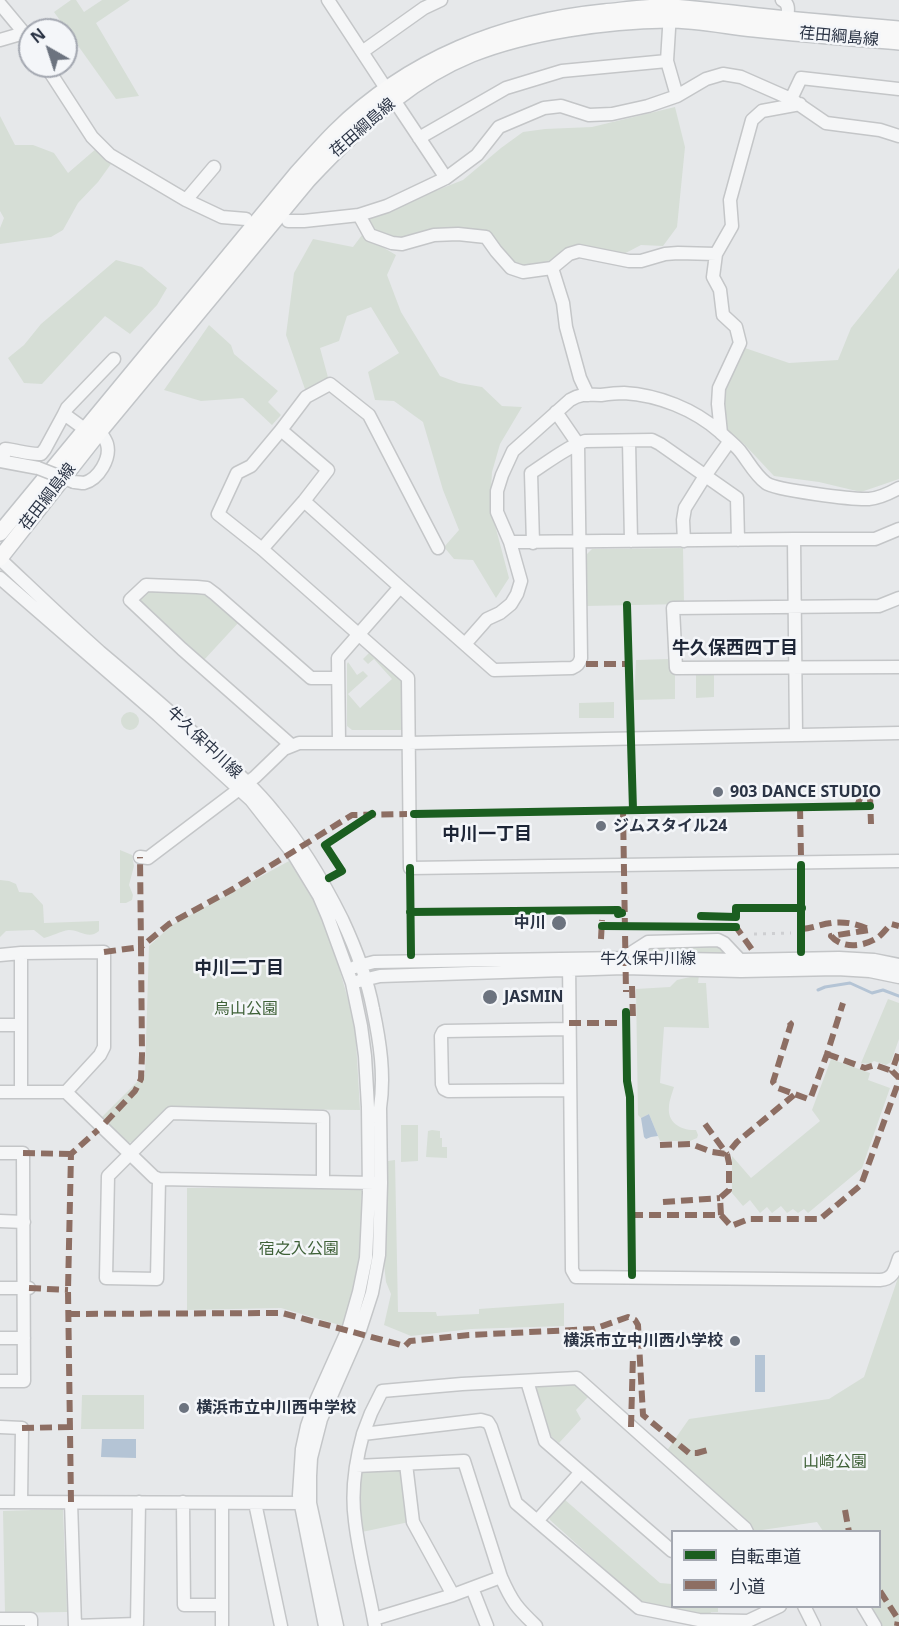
<!DOCTYPE html>
<html>
<head>
<meta charset="utf-8">
<style>
  body { margin:0 }
  #map { position:relative; width:899px; height:1626px; overflow:hidden; background:#e6e8ea; font-family:"Noto Sans","Noto Sans JP",sans-serif }
  canvas { display:block }
  .legend { position:absolute; left:671px; top:1530px; width:210px; height:78px; box-sizing:border-box; background:#f4f6f9; border:2px solid #a4a8b1; margin:0; padding:8px 10px; list-style:none; font-size:18px; color:#2b3445 }
  .legend li { display:flex; align-items:center; gap:12px; height:30px }
  .legend b { width:30px; border:2px solid #a4a8b1 }
  .north { position:absolute; left:18px; top:18px; width:60px; height:60px; box-sizing:border-box; background:#f4f6f9; border:2px solid #a4a8b1; border-radius:50%; rotate:321deg; font-size:16px; font-weight:700; line-height:24px; text-align:center; color:#2b3445 }
  .north::after { content:''; display:block; margin:auto; width:21px; height:27px; background:#6c737f; clip-path:polygon(50% 0,100% 100%,50% 72%,0 100%) }
</style>
</head>
<body>
<div id="map">
<canvas width="899" height="1626"></canvas>
<ul class="legend">
<li><b style="height:8px;background:#1b5e20"></b>自転車道</li>
<li><b style="height:8px;background:#8d6e63"></b>小道</li>
</ul>
<div class="north">N</div>
</div>
<script>
const c = document.querySelector('canvas').getContext('2d');
c.lineJoin = 'round';
function fillPath(path, color) { c.fillStyle = color; c.fill(path, 'evenodd'); }
function strokePath(path, color, width, dash) { c.strokeStyle = color; c.lineWidth = width; c.lineCap = dash ? 'butt' : 'round'; c.setLineDash(dash || []); c.stroke(path); }
function drawText(font, color, halo, rows, align = 'center') {
  c.font = font + ' "Noto Sans","Noto Sans JP",sans-serif'; c.lineWidth = 5; c.setLineDash([]); c.textBaseline = 'middle'; c.strokeStyle = halo; c.fillStyle = color; for (const [text, x, y, turn = 0] of rows) {
    c.save(); c.translate(x, y); c.rotate((+turn || 0) * Math.PI / 180); c.textAlign = isNaN(turn) ? turn : align; if (halo) c.strokeText(text, 0, 0); c.fillText(text, 0, 0); c.restore();
  }
}
fillPath(new Path2D(`
  M71 0H76L84 12 102 0H130L96 23 139 96 116 99 54 12Z
  M675 107 685 147 677 227 663 246 641 245 618 257 563 256 550 265 526 267 512 263 494 239 466 228 389 240 371 234 366 218 463 180 501 148 523 132 545 129 592 127Z
  M0 116 15 145H33L54 153 68 173 97 148 111 164 98 182 78 203 63 230 51 237 0 244V228L4 218 0 211Z
  M362 235 396 255 387 275 401 312 440 376 459 383 482 387 502 406 522 407 500 444 492 472 490 506 509 578 496 598 473 560 454 559 444 547 459 530 443 490 423 422 394 401 375 400 368 372 399 353 371 307 347 316 339 341 320 348 329 381 306 392 286 335 294 273 313 239 353 247Z
  M116 260 142 267 167 288 157 305 130 334 105 316 42 384 24 383 8 358 24 345 41 324Z
  M899 268V479L861 492 819 482 774 476 744 444 722 428 723 384 745 348 789 363 838 360 851 328Z
  M209 325 231 345 234 354 278 391 268 402 281 415 272 425 243 398 201 401 164 390Z
  M683 548 684 604 586 606V555L592 549Z
  M145 589 205 591 239 622 204 660 137 598Z
  M371 651 398 675 404 683 402 730H352L347 726V664L348 662 357 675 363 671 368 676 348 694 360 708 392 679 374 659 368 664 363 659Z
  M669 659 670 668H672L675 674V699L634 700 636 660Z
  M696 673H714V697L696 698Z
  M614 702V718H579V703Z
  M121 721a9 9 0 1 1 18 0a9 9 0 1 1-18 0Z
  M120 850 132 855 134 866 129 885 133 895 132 900 126 903H120Z
  M289 861 316 905 336 957 355 1024 360 1110 172 1108 160 1114 133 1142 127 1143 102 1117 145 1074 149 946 172 925Z
  M0 880 9 881 16 884 19 892 32 893 43 905 44 923 99 921V931C88 940 81 930 69 930 60 931 53 936 44 938L34 930 6 931 0 937Z
  M714 946 723 949 730 956 640 954 648 948Z
  M699 975 698 983H706L709 1028 664 1027 660 1083 674 1087C672 1094 669 1101 669 1107 667 1123 682 1131 696 1130L698 1135 697 1138 690 1141H660L649 1114 641 1118 638 1115 636 989 670 987 677 980Z
  M888 999 899 1003V1039L891 1062 886 1065 874 1061 870 1064 861 1063Z
  M831 1059 870 1073 868 1080 890 1088 862 1168 808 1213 804 1209 798 1213 793 1209 787 1213 781 1206 772 1213 767 1207 760 1213 750 1200 743 1206 732 1193V1156L751 1178 820 1121 812 1110Z
  M401 1125H418V1161L401 1162Z
  M432 1130 440 1131V1138H442V1147H447V1158L426 1157 428 1131Z
  M395 1160 398 1312H436L437 1316 479 1314V1309L564 1303V1326L471 1329 411 1336 384 1325 391 1294 386 1282 384 1264 388 1161Z
  M187 1188H362L360 1254 352 1294 343 1326 281 1308 187 1310Z
  M899 1275V1626H881L869 1607 880 1606V1532L823 1531 817 1522 755 1531 666 1452 689 1419 829 1399 864 1377Z
  M573 1382 588 1397 576 1410 581 1419 559 1443 551 1436 534 1387 536 1383Z
  M82 1395H144V1429H81Z
  M402 1469 409 1522 362 1532C357 1512 358 1491 361 1470Z
  M564 1499 660 1583 672 1584V1606L718 1607V1612H711L710 1615 642 1603 550 1520 549 1516Z
  M63 1509 67 1612 5 1613 3 1511Z`), '#d6ded6');
fillPath(new Path2D(`
  M649 1114 658 1136 651 1137 646 1139 644 1137 641 1118Z
  M755 1355H765V1392H755Z
  M102 1439H136V1458L101 1457Z`), '#b4c4d5');
strokePath(new Path2D(`
  M818 990 825 987 850 983 872 993 883 990 899 996`), '#b4c4d5', 3);
const minor = new Path2D(`
  M328 0 387 90
  M782 0C790 4 788 11 787 19
  M0 4 30 40
  M670 13 667 61 677 96
  M0 40 24 33
  M362 52 424 8 441 0
  M46 66 92 137 110 155 186 200 222 217 246 219
  M791 99 801 78 899 89
  M394 100 446 178
  M419 138 506 88 562 71 667 61
  M186 200 214 167
  M359 215 370 235 392 243 402 244 434 235 458 234 486 237 496 251 511 268 523 272 552 268 569 254 579 251 629 261H641L665 254 678 253 716 254
  M288 221H304L359 215 387 206 446 178 477 155 499 127 544 108 561 106 589 115 612 114 648 106 677 96 706 79 723 74 741 77 791 99 826 123 880 130 899 136
  M552 268 563 303 566 327 580 378 588 395
  M86 430 64 414 67 408 114 359
  M281 430 306 397 330 384 369 415 438 548
  M721 433 718 404 719 388 740 343 736 327 723 315 720 290 713 277 716 254 732 226 730 200 752 120 762 111 800 104
  M629 441 631 541
  M0 461 38 468
  M3 461 5 449C17 450 29 455 41 454L45 449 64 414
  M74 482C77 482 81 483 84 483 99 479 111 458 107 444 106 440 102 435 100 431
  M304 501 400 587
  M794 539H875L899 529
  M684 541 683 520 685 508 705 476 729 442
  M510 542 794 539 796 735
  M533 543 531 473C548 462 565 448 585 441L652 440 660 444 737 498 738 540
  M262 549 304 501 328 470 281 430 251 466 237 473 218 514 262 549 408 678 410 868 899 861
  M0 559C33 590 66 622 100 652 137 683 174 715 210 748 232 768 255 788 274 812 302 845 323 881 342 919 356 949 367 977 373 1009 380 1042 385 1075 380 1108L381 1183 379 1255 372 1293 360 1330 321 1419 311 1458 310 1476V1503L337 1626
  M0 578 158 715 251 800 294 855 319 896 328 917 352 983 361 1026 365 1056 368 1107 369 1193 366 1258 359 1292 349 1327 315 1403 307 1426 302 1449 299 1495 325 1626
  M899 598 879 606 673 608 676 668 899 667
  M465 644 487 619 500 613 511 604 517 594 521 581 510 542 497 512V491L502 475 513 451 570 400C582 393 588 395 601 395 608 394 616 393 624 393 658 395 694 409 720 432 726 438 734 444 740 451 748 461 755 475 766 483 775 490 855 500 869 499 880 498 890 493 899 488
  M339 743 338 658 400 587 494 670 572 668C577 666 579 664 581 658L578 444 556 412
  M291 745 182 649 130 600 146 585 197 587 207 588 215 594 311 678H338
  M140 857 148 858 255 777 284 749 299 743H408L899 733
  M21 953V1092
  M0 955 21 953 104 952V1047L100 1055 66 1092
  M623 958 648 942 718 940 724 943 740 960
  M569 960 572 1270 576 1277 880 1280C894 1279 895 1269 899 1258
  M355 967 374 962 623 958 740 960 839 958 874 960 899 965
  M359 981 380 976 624 968 741 971 837 969 870 971 899 977
  M0 1025H21
  M569 1029 445 1031 443 1032 441 1036 442 1084 444 1089 448 1091 570 1090
  M0 1092H66L154 1177 159 1179 374 1183
  M0 1153H23L24 1381H0
  M159 1179 157 1279 106 1278 108 1176 171 1113 323 1117V1182
  M0 1221 24 1222
  M0 1288H29
  M0 1338H24
  M527 1381 545 1441 672 1551
  M0 1427 22 1428 21 1502
  M363 1434 371 1413 382 1391 462 1384 577 1378 745 1528 747 1532
  M406 1464 413 1522 453 1595
  M356 1466 464 1461 501 1577C512 1602 517 1608 536 1626
  M0 1502 308 1503
  M71 1502 75 1626 137 1624 139 1502
  M183 1502 184 1605H222
  M222 1503V1626
  M255 1503 281 1626
  M537 1521 580 1473
  M472 1588 487 1626
  M804 1606 814 1626
  M863 1606 875 1626
  M0 1619H31V1626
  M374 1619 453 1595 501 1577
  M375 1626C369 1591 359 1556 355 1521 351 1492 355 1463 363 1434L481 1420 488 1422 491 1427 516 1503 639 1608 699 1620 748 1621 780 1606`);
const major = new Path2D(`
  M0 533 298 172C310 159 322 145 335 132 409 59 503 22 604 12 626 10 650 6 672 7 701 9 730 13 758 16 805 21 852 25 899 29
  M0 558 100 431 308 180C335 151 362 124 394 100 417 82 445 65 472 54 530 31 607 21 668 20 696 20 726 26 754 29 802 34 851 38 899 42`);
strokePath(minor, '#c4c6c8', 15);
strokePath(major, '#c2c5c8', 18);
strokePath(minor, '#f5f6f7', 12);
strokePath(major, '#f8f8f8', 15);
strokePath(new Path2D(`
  M754 934 791 933`), '#cecfd2', 3, [3, 6]);
const minorBridge = new Path2D(`
  M38 468 74 482`);
strokePath(minorBridge, '#c4c6c8', 15, []);
strokePath(minorBridge, '#f5f6f7', 12);
strokePath(new Path2D(`
  M586 664H628
  M870 796 871 824
  M857 806 865 786
  M800 807 801 857
  M623 810 626 992
  M736 924V927L753 951
  M802 929C813 928 821 924 831 923 845 921 858 924 870 930L831 936C842 949 863 947 877 938 882 935 886 929 891 924L899 926
  M601 939 602 920
  M104 952 141 947 140 857
  M632 986 633 1019
  M789 1022 791 1024 773 1082 778 1088 808 1099 811 1097 827 1054 843 1003
  M569 1023H626
  M827 1054 865 1068 875 1065 892 1071
  M105 1123 135 1091 141 1079 142 1055 141 947 169 924 233 889 352 815 407 814
  M705 1124 727 1154
  M660 1145 691 1144 712 1152 727 1154
  M23 1153 71 1154
  M663 1202 720 1198
  M631 1215H721L731 1226 749 1219H820L861 1185 897 1086 899 1078 892 1071 899 1051
  M721 1215 720 1198 729 1190V1163L727 1154 737 1142 794 1095
  M29 1288 68 1290
  M68 1314 282 1313 405 1346 410 1341 469 1335 594 1329 628 1317 635 1320 638 1325 643 1415 689 1453H697L708 1450
  M631 1427 633 1355
  M22 1428 70 1427
  M71 1502 68 1290 71 1154 98 1130
  M845 1510 849 1532
  M880 1591 898 1619 897 1626`), '#8d6e63', 6, [12, 6]);
strokePath(new Path2D(`
  M627 605 633 810
  M414 814 870 806
  M801 865V952
  M410 868 411 955
  M329 878 342 871 325 845 372 814
  M410 912 618 910V914L622 913
  M701 916 736 917V908H802
  M602 926 736 927
  M626 1012 627 1081 630 1097 632 1275`), '#1b5e20', 8);
for (const [x, y, r, color] of [
  [718,792,6,"#6c737f"],
  [601,826,6,"#6c737f"],
  [559,923,8,"#6c737f"],
  [490,997,8,"#6c737f"],
  [735,1341,6,"#6c737f"],
  [184,1408,6,"#6c737f"]
]) { const dot = new Path2D(); dot.arc(x, y, r, 0, 2 * Math.PI); c.fillStyle = color; c.fill(dot); strokePath(dot, '#f4f6f9', 2); }
drawText('16px', '#2b3445', '#f4f6f9', [
  ["荏田綱島線",839,37,5],
  ["荏田綱島線",363,128,-41],
  ["荏田綱島線",48,497,-52],
  ["牛久保中川線",204,743,43],
  ["牛久保中川線",648,959]
]);
drawText('bold 16px', '#2b3445', '#f4f6f9', [
  ["903 DANCE STUDIO",730,792],
  ["ジムスタイル24",613,826],
  ["中川",546,923,"right"],
  ["JASMIN",504,997],
  ["横浜市立中川西小学校",723,1341,"right"],
  ["横浜市立中川西中学校",196,1408]
], 'left');
drawText('16px', '#3f6138', '#f4f6f9', [
  ["烏山公園",246,1009],
  ["宿之入公園",299,1249],
  ["山崎公園",835,1462]
]);
drawText('bold 18px', '#1d2536', '#f4f6f9', [
  ["牛久保西四丁目",735,649],
  ["中川一丁目",487,835],
  ["中川二丁目",239,969]
]);
</script>
</body>
</html>
